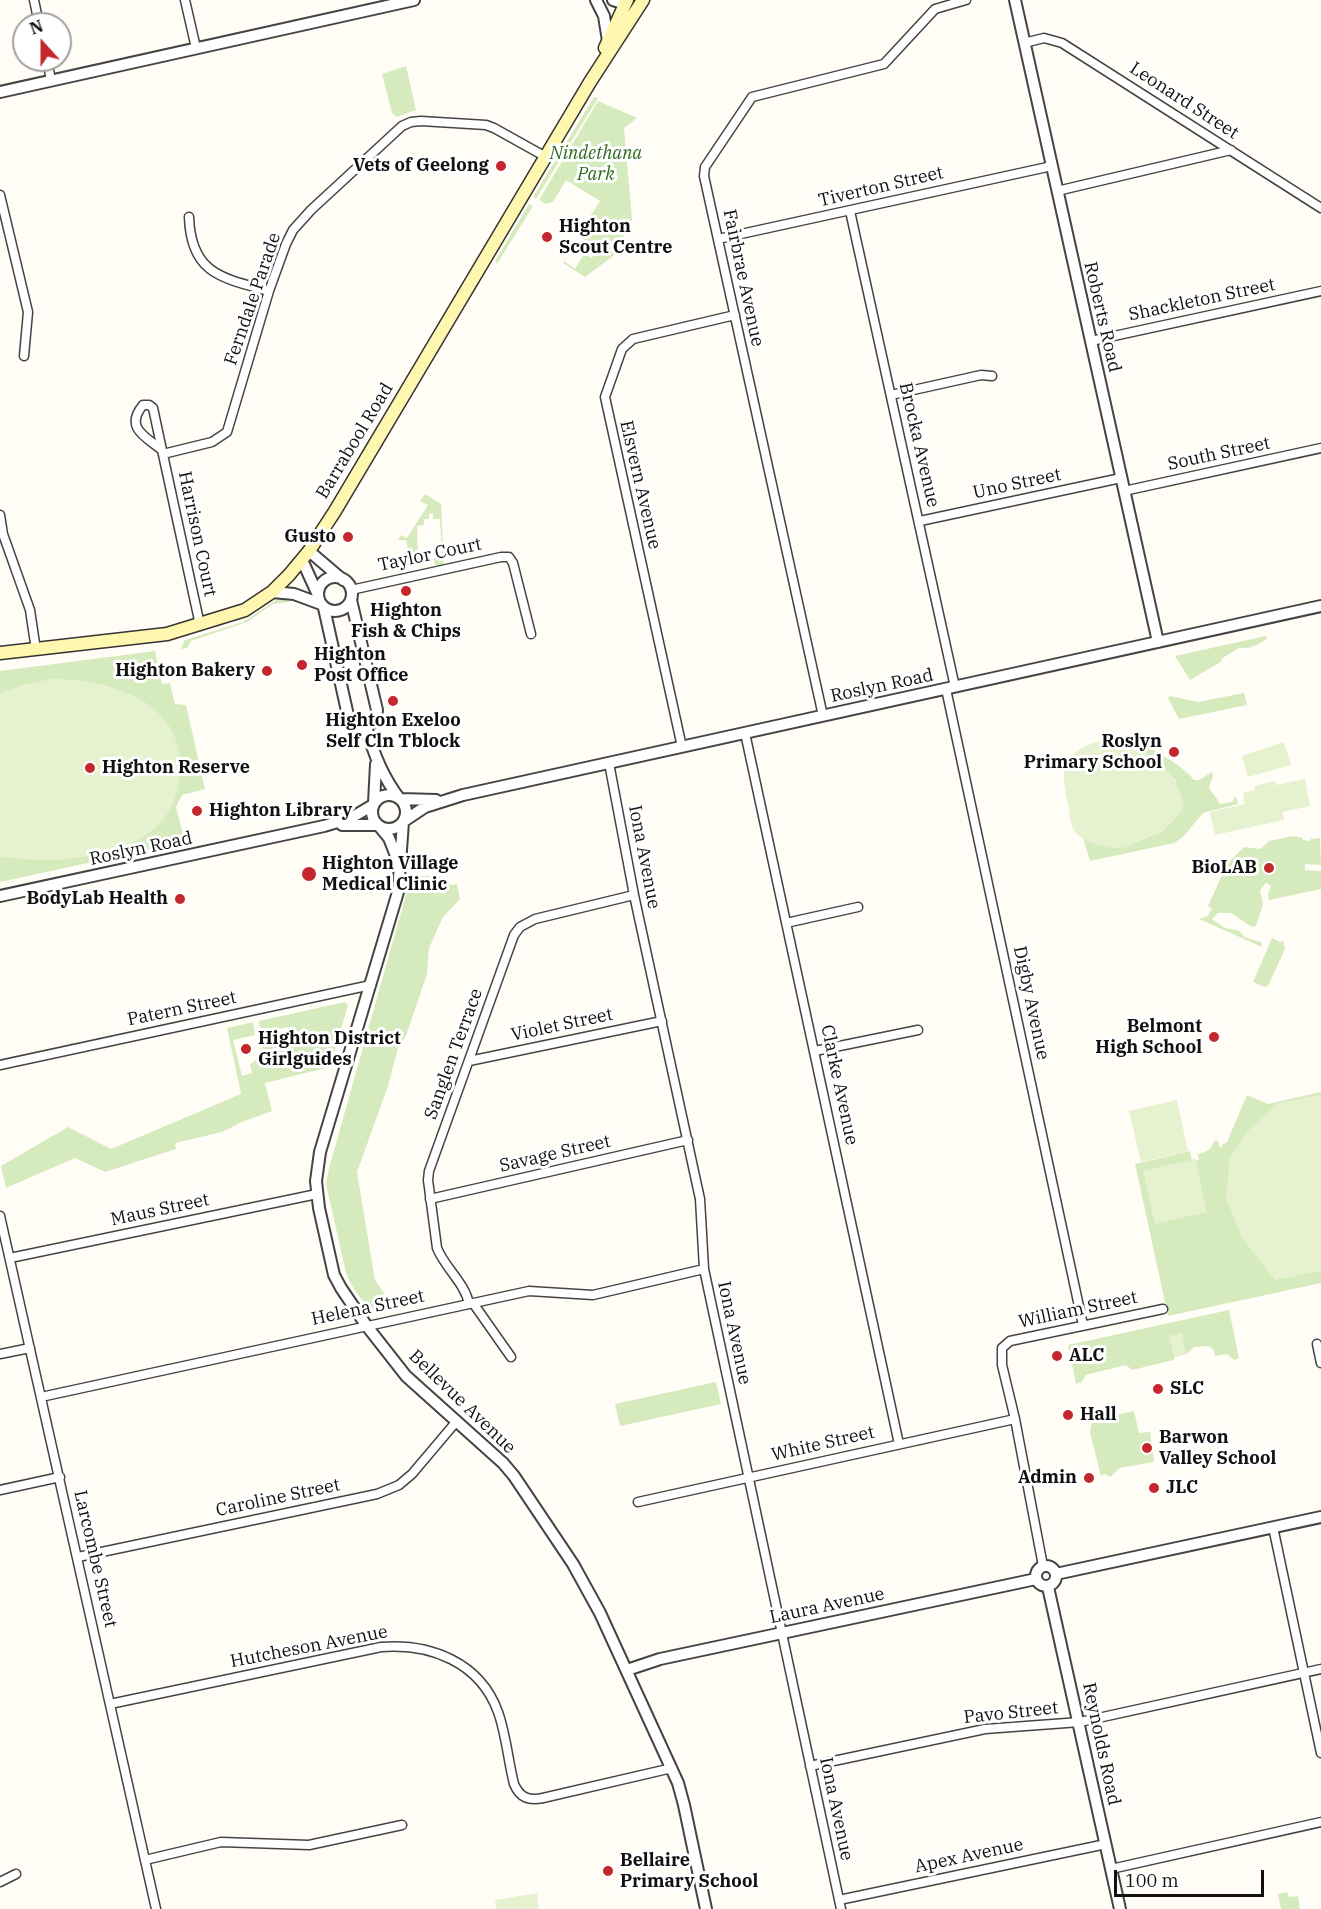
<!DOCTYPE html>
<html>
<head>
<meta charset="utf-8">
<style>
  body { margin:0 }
  #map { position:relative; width:1321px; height:1909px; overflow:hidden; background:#fffdf5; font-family:"IBM Plex Serif",serif }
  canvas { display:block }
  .north { position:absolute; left:12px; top:12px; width:60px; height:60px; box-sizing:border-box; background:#fff; border:2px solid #a0a0a0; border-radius:50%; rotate:339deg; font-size:16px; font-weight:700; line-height:24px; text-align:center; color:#111 }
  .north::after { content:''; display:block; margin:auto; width:21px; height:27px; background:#c4262e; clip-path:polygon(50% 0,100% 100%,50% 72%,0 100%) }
  .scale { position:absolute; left:1114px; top:1870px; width:150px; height:27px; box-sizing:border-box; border:3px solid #111; border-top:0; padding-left:8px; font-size:18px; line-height:21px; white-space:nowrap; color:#111; -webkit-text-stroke:4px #fff; paint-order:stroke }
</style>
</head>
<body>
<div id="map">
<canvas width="1321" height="1909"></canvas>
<div class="north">N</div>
<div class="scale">100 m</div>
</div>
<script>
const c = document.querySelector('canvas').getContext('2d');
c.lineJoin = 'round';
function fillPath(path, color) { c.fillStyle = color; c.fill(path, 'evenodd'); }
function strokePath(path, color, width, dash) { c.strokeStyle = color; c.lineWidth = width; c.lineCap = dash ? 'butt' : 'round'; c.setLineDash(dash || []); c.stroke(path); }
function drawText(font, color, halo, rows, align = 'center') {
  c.font = font + ' "IBM Plex Serif",serif'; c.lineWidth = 6; c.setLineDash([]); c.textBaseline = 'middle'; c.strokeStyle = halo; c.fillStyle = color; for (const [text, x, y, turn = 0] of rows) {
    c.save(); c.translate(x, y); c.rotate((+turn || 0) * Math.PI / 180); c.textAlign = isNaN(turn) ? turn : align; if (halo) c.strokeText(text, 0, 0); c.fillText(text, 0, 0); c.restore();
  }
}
fillPath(new Path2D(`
  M406 66 416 110 397 117 392 113 382 74Z
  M594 97 598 98 536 199 533 197Z
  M598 101 637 118 624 128 632 220 613 256 585 277 563 263 564 261 575 269 584 254 592 258 596 251C571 236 588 221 600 201L566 180 553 202 546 204 539 200Z
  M529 204 533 206 497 264 495 261Z
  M425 494 441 504 444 567 439 568 438 565H435L434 558 442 555V552L440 519H433V513L429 514V519H424V525L417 526 418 561 428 560 405 566 411 563 406 540H398L401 535 407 538 428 505 420 501Z
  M281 597 293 598 288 602 273 604 247 622 191 641 187 648 181 649 185 640 243 622Z
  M1266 636 1267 639C1257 645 1251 649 1239 648L1221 659 1222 661 1190 680 1175 656Z
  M155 651 162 684 170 683 175 704 186 705 205 789 182 795 176 807 185 842 0 882V671Z
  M1244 693 1247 705 1179 719 1168 698 1170 696 1198 702Z
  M1150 735 1155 752C1170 759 1183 767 1194 780H1199L1212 772 1213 776 1209 787C1212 794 1217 797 1220 804L1232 802 1236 796 1238 804 1203 813 1183 837 1174 843 1090 861 1083 838C1116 856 1130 843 1161 832L1176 781 1153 757 1135 750 1131 739Z
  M1293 836 1303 838V840L1309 841 1311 839 1320 838 1321 865 1305 864V870L1321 871V889L1269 900 1268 894 1271 886 1266 883 1260 890 1263 904 1256 926 1252 927 1231 913H1218L1212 919 1225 928 1240 931 1244 937 1261 942 1262 947 1199 919 1208 916 1212 908 1208 906 1227 864 1244 847 1260 849 1269 841Z
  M411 876H440L451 885 457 884 460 899 443 917 429 948 427 974 406 1036 398 1048 388 1086 357 1172 375 1280 394 1308 377 1312C363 1305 352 1287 346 1273L326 1184 328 1172 409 884 408 877Z
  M1272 938 1280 942 1283 941 1285 949 1268 986 1265 987 1253 982Z
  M345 1002 348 1005 330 1067 265 1083 272 1111 242 1122 222 1132 175 1143 176 1149 105 1172 75 1158 6 1188 1 1166 68 1127 111 1149 241 1094 227 1028 253 1022 255 1035 233 1040 242 1076 252 1073 250 1065 260 1056 264 1045 267 1047 292 1042 288 1027 261 1033 259 1021Z
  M1321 1092V1283L1168 1316 1135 1164 1190 1151 1192 1160 1195 1159 1196 1161 1199 1160 1198 1154C1208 1152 1211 1149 1215 1140L1218 1141 1219 1147H1222V1145L1227 1142 1247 1095 1268 1104Z
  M1229 1310 1239 1358 1234 1360 1227 1354 1215 1356 1213 1349 1208 1346 1194 1347 1187 1354 1174 1357V1360L1132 1370 1126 1365 1086 1375 1082 1382 1076 1384 1068 1345Z
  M716 1382 721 1404 620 1426 615 1404Z
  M1134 1411 1139 1433 1150 1432 1154 1462 1120 1468 1110 1477 1105 1474 1101 1476 1090 1433 1092 1420Z
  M1287 1892 1289 1897 1298 1896 1300 1909H1281L1278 1894Z`), '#d5ebbd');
fillPath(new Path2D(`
  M52 679C110 679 187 702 180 775 178 793 172 811 159 824 125 860 46 865 0 856V693L22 685Z
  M1104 740C1143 747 1177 765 1184 807 1178 815 1171 824 1163 831 1157 835 1148 837 1141 839 1136 841 1134 844 1129 846 1116 852 1087 844 1077 834 1071 829 1070 816 1069 808 1059 769 1061 751 1104 740Z
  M1284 742 1291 765 1248 777 1242 756Z
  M1305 779 1310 806 1283 812 1284 820 1215 835 1210 812 1245 804 1243 793 1255 790 1254 786 1275 781 1276 785Z
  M1321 1095V1271L1275 1280 1242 1238 1226 1198 1230 1157 1251 1127 1279 1103Z
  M1177 1100 1188 1151 1141 1162 1129 1111Z
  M1195 1159 1207 1212 1155 1224 1143 1171Z
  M1182 1333 1186 1354 1174 1356 1169 1336Z
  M537 1893 539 1909H496L495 1900Z`), '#e6f2cf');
const minor = new Path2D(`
  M34 0 39 24
  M185 0 196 48
  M1024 43 1044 38 1062 43 1321 208
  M47 60 51 80
  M1057 191 1231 150
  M0 195 28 312 24 356
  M850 211 955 687
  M189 217C191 274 222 278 269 291
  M718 239 1052 166
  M1091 341 1321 291
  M891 395 981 375 992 376
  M162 450 153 408 149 405H143C124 428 146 437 162 450L200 625
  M163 454 212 442 227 432 269 291 286 244 293 230 311 210 402 126 411 122 421 121 486 125 494 128 546 157
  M1124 491 1321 448
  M0 515 3 534 30 610 36 650
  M920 521 1121 478
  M351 590 501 557H509L513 563 531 634
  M946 689 1083 1325
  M823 716 704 176 705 167 752 97 884 64 935 9 966 0
  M745 733 899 1444
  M682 747 605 397 622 349 633 339 735 315
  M609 763 634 895 700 1199 704 1269 841 1909
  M786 923 858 907
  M815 1051 918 1030
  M469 1061 662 1021
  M0 1065 371 985
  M430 1199 688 1140
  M0 1216 156 1909
  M10 1258 317 1194
  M473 1303 511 1357
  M469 1304C465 1283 445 1268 437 1248L428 1180 429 1171 514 935 520 927 535 919 634 895
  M1317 1344 1321 1363
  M0 1354 30 1348
  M41 1397 529 1291 593 1295 704 1269
  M0 1490 60 1477
  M638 1502 1015 1419
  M1273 1527 1321 1753
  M78 1557 377 1494 399 1485 412 1474 456 1422
  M1043 1566 1015 1419 1002 1365V1348L1010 1341 1163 1309
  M110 1704 381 1647C430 1643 480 1662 498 1712 506 1734 508 1760 514 1784 520 1798 529 1801 543 1798L672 1768
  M810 1766 985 1729 1080 1722 1321 1669
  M145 1860 221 1842 309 1845 402 1825
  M1111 1869 1321 1822
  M0 1882 16 1874
  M839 1900 1106 1844`);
const tertiary = new Path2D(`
  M596 0 604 16 608 41
  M613 0 625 4
  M1015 0 1158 642
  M0 92 414 0
  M309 551 343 580
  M302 560 318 595
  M318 594a17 17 0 1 1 34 0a17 17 0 1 1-34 0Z
  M272 592 294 594 321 604
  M324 608 349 720 355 726H366L375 721 377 710 351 600
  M366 726C373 753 382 776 399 798
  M372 812a17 17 0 1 1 34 0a17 17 0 1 1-34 0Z
  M401 799 436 800
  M374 803 376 764
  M404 821 425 807 463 795 1321 606
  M403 822 398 892 320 1152 316 1181 319 1208 334 1275 341 1288 366 1325 406 1376 503 1463 514 1476 573 1564 600 1613 678 1783 684 1805 706 1909
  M342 825H378
  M380 827 389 838 398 861
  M0 896 324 826 351 818 373 805
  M1036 1576a10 10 0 1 1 20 0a10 10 0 1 1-20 0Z
  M1056 1574 1321 1517
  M1048 1587 1120 1909
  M627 1670 660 1659 1036 1579`);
const secondary = new Path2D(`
  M605 48 627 0
  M0 653 167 634 245 610 272 592 289 575 309 551 335 511 590 82 643 0`);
strokePath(minor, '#444', 11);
strokePath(tertiary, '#444', 14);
strokePath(secondary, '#333', 15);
strokePath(minor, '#fff', 8);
strokePath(tertiary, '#fff', 10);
strokePath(secondary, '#fff6b0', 12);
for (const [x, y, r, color] of [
  [501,166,6,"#c4262e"],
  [547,237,6,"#c4262e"],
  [348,537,6,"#c4262e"],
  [406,591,6,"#c4262e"],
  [302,665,6,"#c4262e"],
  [267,671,6,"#c4262e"],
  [393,701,6,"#c4262e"],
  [1174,752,6,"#c4262e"],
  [90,768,6,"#c4262e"],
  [197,811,6,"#c4262e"],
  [1269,868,6,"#c4262e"],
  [309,874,8,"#c4262e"],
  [180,899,6,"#c4262e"],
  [1214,1037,6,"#c4262e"],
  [246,1049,6,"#c4262e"],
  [1057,1356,6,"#c4262e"],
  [1158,1389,6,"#c4262e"],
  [1068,1415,6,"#c4262e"],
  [1147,1448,6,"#c4262e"],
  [1089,1478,6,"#c4262e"],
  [1154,1488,6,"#c4262e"],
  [608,1871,6,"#c4262e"]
]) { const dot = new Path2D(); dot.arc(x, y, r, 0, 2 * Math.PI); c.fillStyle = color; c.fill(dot); strokePath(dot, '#fff', 2); }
drawText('18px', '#111', '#fff', [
  ["Leonard Street",1184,101,33],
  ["Tiverton Street",881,187,-13],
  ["Fairbrae Avenue",743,278,78],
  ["Ferndale Parade",253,299,-71],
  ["Shackleton Street",1202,300,-12],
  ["Roberts Road",1102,317,77],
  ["Barrabool Road",355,441,-59],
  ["Brocka Avenue",919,445,77],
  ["South Street",1219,454,-12],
  ["Uno Street",1017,484,-12],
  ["Elsvern Avenue",640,485,77],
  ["Harrison Court",197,534,78],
  ["Taylor Court",430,555,-12],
  ["Roslyn Road",882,686,-12],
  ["Roslyn Road",141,849,-12],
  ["Iona Avenue",644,857,79],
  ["Digby Avenue",1031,1003,78],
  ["Patern Street",182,1009,-12],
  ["Violet Street",562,1025,-12],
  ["Sanglen Terrace",454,1054,-70],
  ["Clarke Avenue",839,1085,78],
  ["Savage Street",555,1154,-13],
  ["Maus Street",160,1210,-12],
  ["Helena Street",368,1308,-12],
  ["William Street",1078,1310,-12],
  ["Iona Avenue",734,1333,78],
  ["Bellevue Avenue",462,1402,44],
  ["White Street",823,1444,-13],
  ["Caroline Street",278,1498,-12],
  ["Larcombe Street",95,1559,77],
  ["Laura Avenue",827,1606,-12],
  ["Hutcheson Avenue",309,1647,-11],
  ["Pavo Street",1011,1713,-6],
  ["Reynolds Road",1101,1744,78],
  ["Iona Avenue",836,1809,78],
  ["Apex Avenue",969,1856,-12]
]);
drawText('italic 18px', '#2f6b1f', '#fff', [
  ["Nindethana",596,154],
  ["Park",596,175]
]);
drawText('bold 18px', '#111', '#fff', [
  ["Vets of Geelong",489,166,"right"],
  ["Highton",559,227],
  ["Scout Centre",559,248],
  ["Gusto",336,537,"right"],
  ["Highton",406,611,"center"],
  ["Fish & Chips",406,632,"center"],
  ["Highton",314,655],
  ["Post Office",314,676],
  ["Highton Bakery",255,671,"right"],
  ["Highton Exeloo",393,721,"center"],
  ["Self Cln Tblock",393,742,"center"],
  ["Roslyn",1162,742,"right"],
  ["Primary School",1162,763,"right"],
  ["Highton Reserve",102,768],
  ["Highton Library",209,811],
  ["Highton Village",322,864],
  ["Medical Clinic",322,885],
  ["BioLAB",1257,868,"right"],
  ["BodyLab Health",168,899,"right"],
  ["Belmont",1202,1027,"right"],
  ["High School",1202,1048,"right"],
  ["Highton District",258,1039],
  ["Girlguides",258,1060],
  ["ALC",1069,1356],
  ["SLC",1170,1389],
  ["Hall",1080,1415],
  ["Barwon",1159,1438],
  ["Valley School",1159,1459],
  ["Admin",1077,1478,"right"],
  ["JLC",1166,1488],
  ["Bellaire",620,1861],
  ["Primary School",620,1882]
], 'left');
</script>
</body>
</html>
